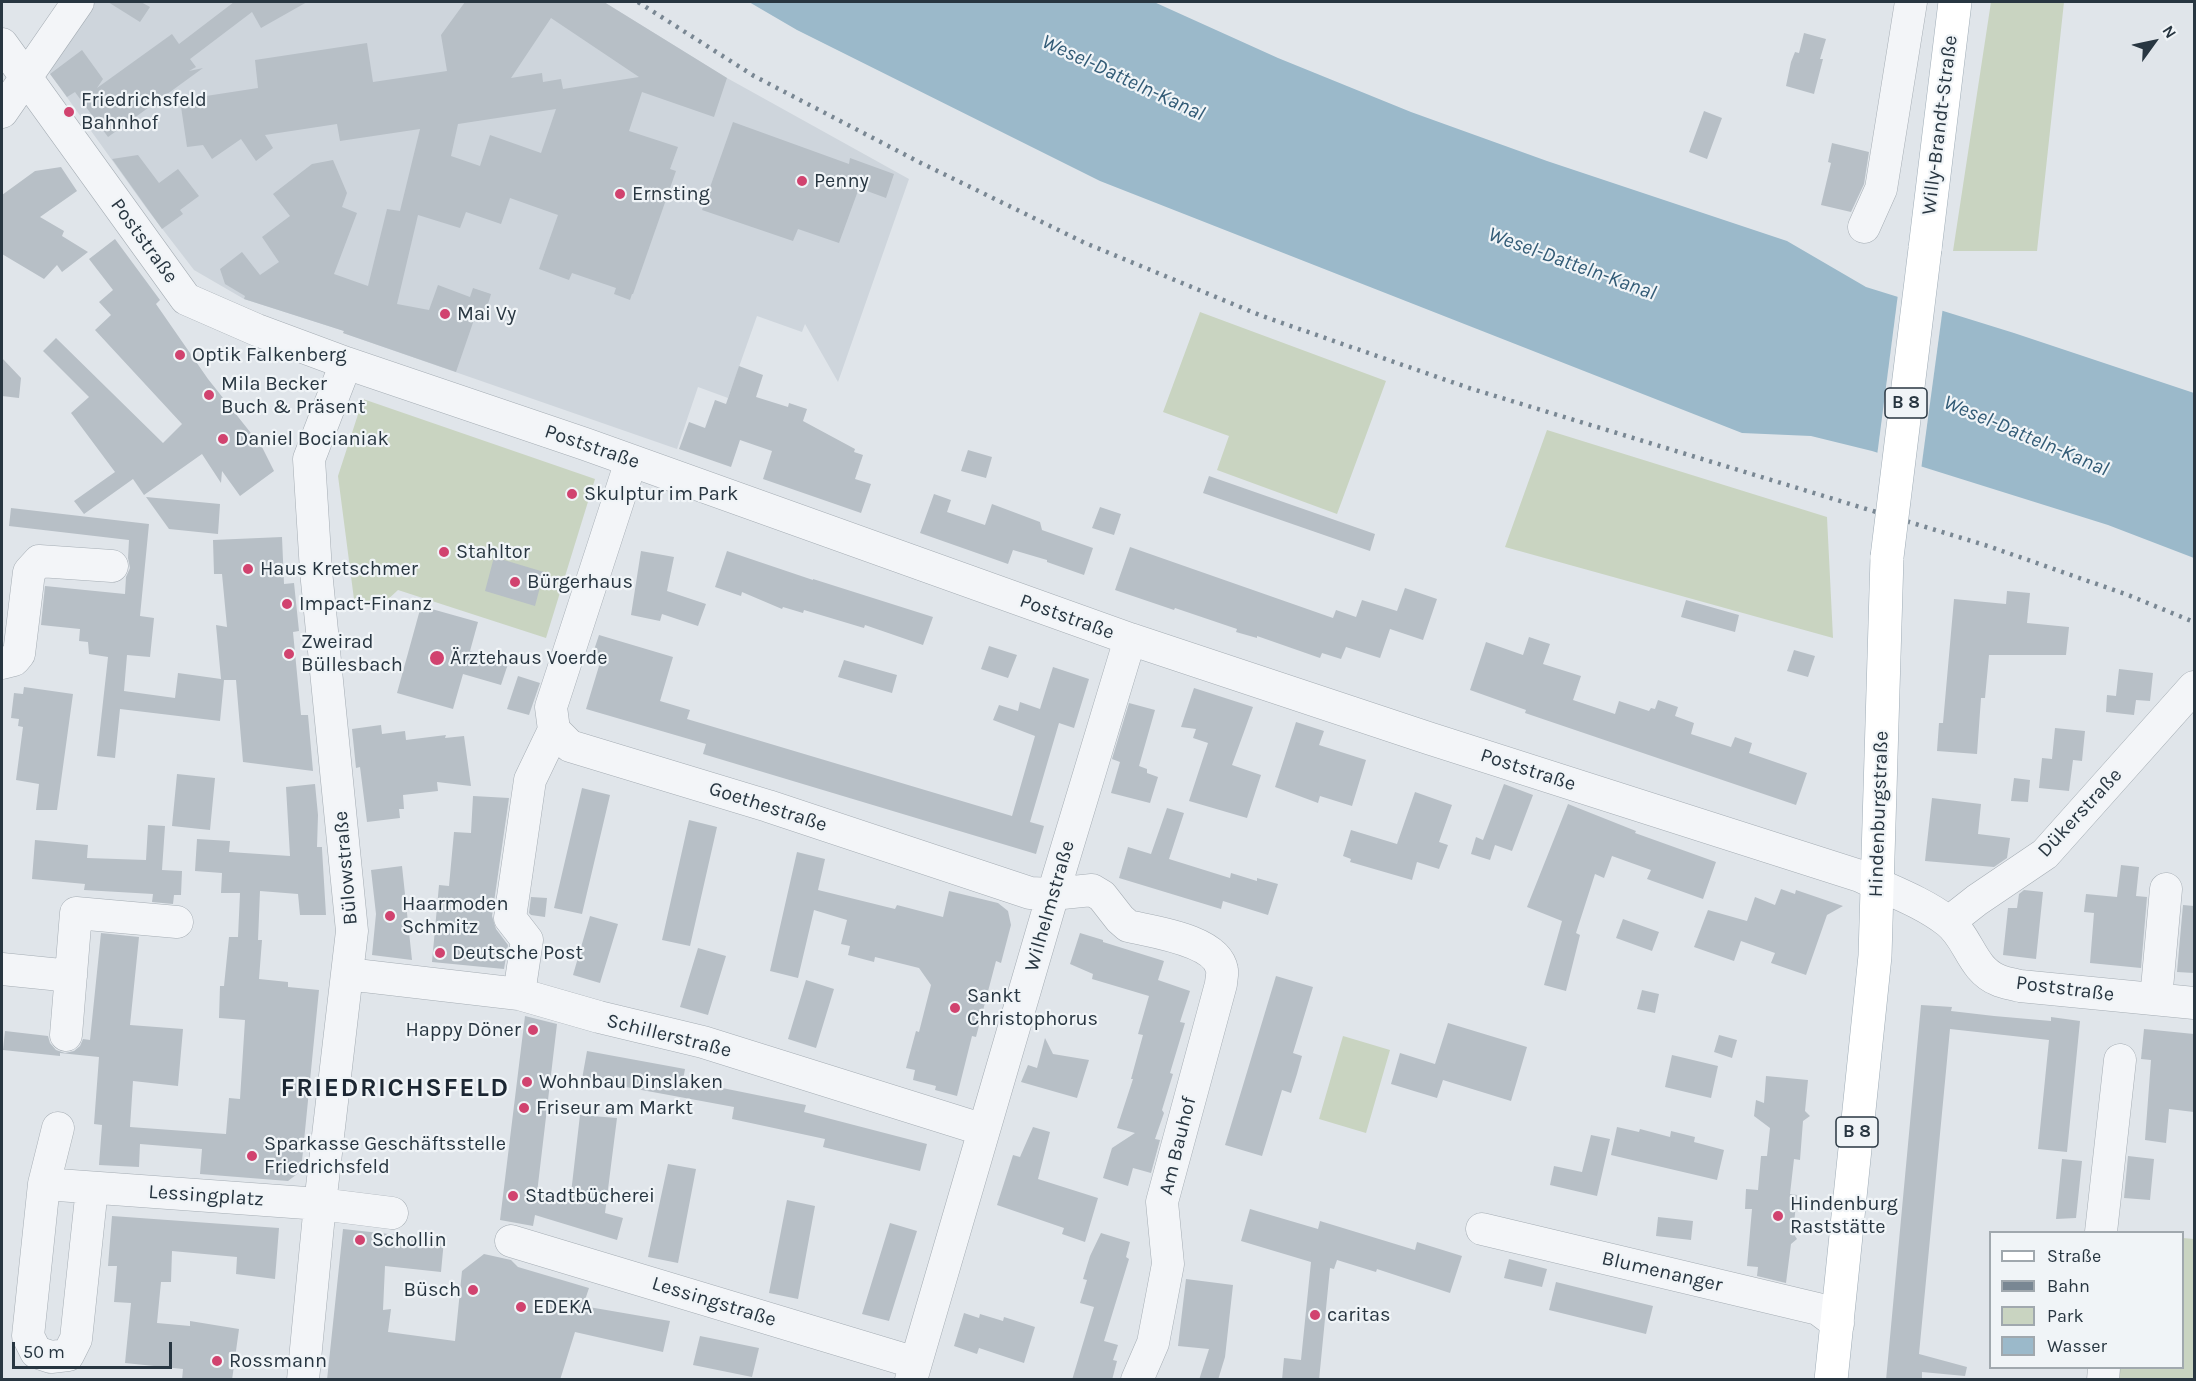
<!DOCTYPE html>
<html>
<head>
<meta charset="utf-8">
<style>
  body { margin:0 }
  #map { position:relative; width:2196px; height:1381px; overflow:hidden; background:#e0e5ea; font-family:Karla,sans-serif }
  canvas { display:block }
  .frame { position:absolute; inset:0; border:3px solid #283641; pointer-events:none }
  .legend { position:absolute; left:1989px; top:1231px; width:195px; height:138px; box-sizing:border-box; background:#f0f4f7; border:2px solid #a0a8ae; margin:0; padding:8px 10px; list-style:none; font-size:18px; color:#283641 }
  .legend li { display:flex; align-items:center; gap:12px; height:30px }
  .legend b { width:30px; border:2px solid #a0a8ae }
  .north { position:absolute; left:2124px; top:12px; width:60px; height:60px; -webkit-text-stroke:4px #f0f4f7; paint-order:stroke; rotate:57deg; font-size:16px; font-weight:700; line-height:24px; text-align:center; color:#283641 }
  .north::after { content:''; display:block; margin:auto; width:21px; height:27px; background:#283641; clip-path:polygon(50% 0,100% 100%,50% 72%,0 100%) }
  .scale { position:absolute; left:12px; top:1342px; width:160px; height:27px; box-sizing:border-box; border:3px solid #283641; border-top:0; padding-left:8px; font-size:18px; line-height:21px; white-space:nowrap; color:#283641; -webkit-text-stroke:4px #f0f4f7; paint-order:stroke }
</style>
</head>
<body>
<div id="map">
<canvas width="2196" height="1381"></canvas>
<div class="frame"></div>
<ul class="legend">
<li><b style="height:8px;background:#fff"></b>Straße</li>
<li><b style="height:8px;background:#798793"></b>Bahn</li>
<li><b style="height:16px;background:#c9d4c1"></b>Park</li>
<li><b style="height:16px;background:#9bb9ca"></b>Wasser</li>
</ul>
<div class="north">N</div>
<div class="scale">50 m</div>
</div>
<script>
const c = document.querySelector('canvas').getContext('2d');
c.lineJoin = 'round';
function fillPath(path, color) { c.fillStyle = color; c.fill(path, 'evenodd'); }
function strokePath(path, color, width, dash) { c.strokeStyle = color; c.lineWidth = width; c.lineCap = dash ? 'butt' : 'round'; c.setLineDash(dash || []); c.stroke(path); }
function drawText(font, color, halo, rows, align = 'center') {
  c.font = font + ' Karla,sans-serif'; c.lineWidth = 4.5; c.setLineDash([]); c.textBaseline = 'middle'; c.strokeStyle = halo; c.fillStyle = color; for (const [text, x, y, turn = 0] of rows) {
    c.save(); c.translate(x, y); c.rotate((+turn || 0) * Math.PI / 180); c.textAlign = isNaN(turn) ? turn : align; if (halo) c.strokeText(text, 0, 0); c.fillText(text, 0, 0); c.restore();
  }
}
fillPath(new Path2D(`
  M90 2H604L727 78 909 179 838 382 805 324 802 332 757 316 728 398 698 387 677 449 343 333 344 331 244 299 194 270 147 209 46 68Z`), '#ced5dc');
fillPath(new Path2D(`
  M1991 2H2064L2037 251H1953Z
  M1200 312 1386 381 1337 514 1217 470 1229 436 1163 412Z
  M363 399 595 479 546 638 398 590 384 603 355 607 338 476Z
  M1547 430 1827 517 1833 638 1505 547Z
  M1343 1036 1390 1050 1366 1133 1319 1119Z
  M2183 1238 2194 1239V1379L2118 1380 2119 1368H2182Z`), '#c9d4c1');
fillPath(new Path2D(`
  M749 2H1154L1278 58 1411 112 1547 161 1787 241 1866 287 2014 333 2194 393V558L2108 525 1872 451 1811 436 1742 433 1100 181 797 30Z`), '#9bb9ca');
fillPath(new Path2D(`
  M1898 294 1943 307 1921 470 1877 456Z`), '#e0e5ea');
fillPath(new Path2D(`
  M108 2H141L150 7 140 22Z
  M234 2H307L261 28 252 12 190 59 196 67 189 71 203 68 108 137 75 92 67 97 50 74 82 50 103 79 97 88 172 34 179 44Z
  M465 2H604L727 78 714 117 642 92 629 131 678 147 670 169 676 171 633 294H632L630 300 614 294 616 288 572 273 569 280 539 269 558 215 510 198 501 224 466 212 460 228 418 215 397 304 429 310 438 285 470 297 473 288 491 294 485 314 477 311 456 372 343 333 344 331 244 299 245 296 225 284 220 269 242 252 260 275 279 262 262 237 290 216 273 194 312 164 333 160 347 193 342 207 357 213 334 274 368 286 387 209 400 211 420 129 340 141 337 124 265 135 273 148 256 161 241 139 212 159 203 145 187 147 180 100 258 88 255 60 367 43 373 82 447 71 441 35ZM551 18 639 77 563 89 561 79 543 82 542 73 511 78ZM556 109 541 153 490 135 480 166 451 156 458 124Z
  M1804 33 1826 39 1820 59H1823L1814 94 1786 86 1791 62 1795 52 1799 53Z
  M1704 111 1722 118 1707 159 1689 152Z
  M733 122 849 164 850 158 894 174 886 198 859 188 839 243 798 229 793 241 702 210Z
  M1832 143 1869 152 1864 184 1851 212 1821 205 1831 163 1828 162Z
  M138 155 159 183 178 169 199 196 180 210 183 214 162 229 112 159Z
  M61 167 77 191 40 217 64 231 62 236 88 252 62 272 57 265 44 279 2 254V195L35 171Z
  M115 239 160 300 156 304 208 379 262 447 274 471 240 496 222 471 221 483 202 454 144 495 133 479 84 514 74 501 115 472 71 413 89 397 43 351 56 338 163 443 182 424 95 330 111 315 99 302 113 290 89 259Z
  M2 358 21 378 19 398 2 396Z
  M739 366 763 375 756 397 788 407 789 403 807 409 803 421 855 449 854 452 863 455 855 479 871 484 861 513 763 479 772 451 740 440 731 467 679 449 689 422 705 428 715 400 726 404Z
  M968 450 992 457 986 478 961 471Z
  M1209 476 1375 534 1370 551 1203 493Z
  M934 494 951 500 947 512 985 525 992 504 1040 522 1042 530 1093 548 1084 575 1047 562V560L1013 550 1008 564 920 533Z
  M146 497 220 504 218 534 169 529Z
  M1100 507 1121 514 1114 535 1092 528Z
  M11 508 149 524 140 616 154 618 150 657 127 655 124 691 175 698 178 673 221 679 216 625 227 627 222 574H214L213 540 282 537 284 584 294 583 299 631 293 632 301 715H308L313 771 243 762 236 680H224L220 721 120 709 115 758 97 756 108 657 89 654 88 642 79 641 80 629 41 625 45 586 125 594 126 577 130 568 128 558 129 540 9 526Z
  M1130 547 1333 618 1336 610 1356 617 1362 600 1397 611 1405 588 1437 599 1423 640 1390 629 1380 658 1346 647 1341 659 1322 653 1320 658 1257 636V638L1236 632 1237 629 1175 608 1174 610 1115 590Z
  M641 551 674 557 667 591 706 604 698 626 662 614 660 621 631 615Z
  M727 551 813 580V579L933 617 923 645 865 625 864 628 804 610 803 613 783 607 782 609 742 592 741 596 715 587Z
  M494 557 544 572 535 606 485 591Z
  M2007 591 2030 593 2027 623 2069 627 2066 655H1989L1985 698H1981L1977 754 1937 751 1939 723H1943L1954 599 2006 604Z
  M1686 600 1739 615 1735 632 1681 617Z
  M421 606 478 622 470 651 508 664 501 685 463 674 453 709 397 693Z
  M599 635 673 657 660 701 690 710 687 719 1012 816 1035 736 993 720 999 705 1018 711 1020 702 1040 709 1053 667 1089 679 1074 728 1059 723 1030 822 1044 826 1036 854 703 754 706 744 586 709 602 656 593 653Z
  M1529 637 1550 644 1543 664 1581 676 1573 700 1615 714 1619 701 1649 711 1651 708 1655 709 1658 700 1678 707 1675 716 1694 723 1691 734 1731 747 1735 737 1752 743 1749 753 1807 773 1796 805 1525 713 1526 710 1470 690 1486 642 1523 655Z
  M989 646 1017 655 1008 678 981 669Z
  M1794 650 1815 656 1808 677 1787 671Z
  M844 660 897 675 892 693 838 677Z
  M2119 669 2153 673 2150 701 2136 700 2134 715 2106 712 2107 695 2116 696Z
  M518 676 540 683 529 715 507 709Z
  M24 687 73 694 57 810H36L39 784 16 780 23 727 18 726 19 719 11 718 14 693 23 694Z
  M1194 688 1253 707 1232 765 1261 775 1247 818 1189 801 1208 743 1193 738 1196 729 1181 727Z
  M1129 703 1155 710 1139 766 1147 769V773L1158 777 1150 803 1111 793 1120 762 1112 759Z
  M1296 722 1324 731 1319 745 1366 760 1352 806 1320 796 1318 803 1275 787Z
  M381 725 382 734 405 731 406 740 446 735 445 738 464 736 471 786 437 782 438 791 403 795 404 809H399L400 818 367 822 360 767 356 768 352 729Z
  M2055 728 2085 731 2082 761 2073 760 2069 791 2039 788 2042 758 2052 759Z
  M177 774 215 778 210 830 172 826Z
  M2014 778 2030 780 2028 802 2011 801Z
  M315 784 318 815 317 847H322V849L326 915H300L298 894 260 891 258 940H262L259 979 288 982V987L319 990 301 1171 288 1181 200 1174 202 1149 140 1144 139 1167 99 1165 102 1125 94 1124 99 1057 60 1053V1056L3 1050 5 1031 48 1036 50 1043 56 1050 65 1053 74 1051 80 1046 83 1039 90 1040 101 933 139 937 130 1025 183 1029 178 1086 133 1081 130 1127 226 1134 229 1098 240 1099 245 1020 219 1018 220 986H224L229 937H238L240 893H221L222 873 195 871 197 839 230 841 229 852 290 856 286 787Z
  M1504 784 1533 795 1512 851 1495 845 1490 860 1471 854 1476 837 1483 840Z
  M582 788 610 795 582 914 554 908Z
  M1415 792 1452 805 1439 842 1448 845 1439 869 1417 862 1412 880 1350 862 1351 859 1343 856 1351 830 1397 844Z
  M473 796 509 798 492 916 496 929 508 945 504 969 432 962 439 885 449 886 454 832 471 833Z
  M1932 798 1981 804 1978 834 2010 838 2007 858 1994 867 1925 861Z
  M1568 804 1636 831 1635 833 1716 862 1703 899 1647 879 1651 870 1612 856 1604 878 1595 874 1576 933 1580 935 1566 991 1544 985 1562 921 1527 907Z
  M1167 808 1184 813 1169 859 1230 878 1231 873 1257 881V878L1278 884 1268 915 1223 901 1221 909 1119 878 1128 847 1151 854Z
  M689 820 717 827 690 946 662 940Z
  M148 825 165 826 162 870 182 871 181 895H174L173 904 152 902 153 894 84 890 85 884 32 879 35 840 88 845 87 858 146 860Z
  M797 852 825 859 818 890 895 909 897 905 943 917 949 891 998 903 1008 911 1011 925 1001 963 996 961 976 1037 972 1036 957 1096 935 1090 936 1086 913 1080 915 1070 906 1068 916 1031 919 1032 931 985 919 968 875 957 874 962 848 955 850 946 841 944 847 920 814 910 798 978 770 971Z
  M2121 865 2139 867 2136 896 2147 897 2141 968 2090 963 2094 913 2084 912 2086 894 2117 897Z
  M402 866 412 960 372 955 376 914 371 870Z
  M1781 889 1795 894 1796 890 1843 906 1827 915 1806 975 1771 963 1775 953 1741 941 1734 961 1694 947 1708 910 1747 921 1755 897 1775 905Z
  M2024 890 2043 892 2036 959 2003 955 2008 908H2017L2019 894Z
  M531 897 547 898 545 917 531 915 529 913Z
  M2183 905 2194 906V973L2177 972Z
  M590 916 618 924 600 983 573 975Z
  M1623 919 1659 932 1652 951 1616 938Z
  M1080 933 1103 940V942L1164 961 1158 980 1190 991 1180 1022 1185 1023 1170 1073 1173 1074 1162 1110 1164 1113 1155 1139 1160 1140 1151 1173 1133 1168 1128 1186 1103 1178 1112 1148 1135 1133 1117 1128 1133 1079H1131L1143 1035 1138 1034 1149 996 1092 979 1093 974 1070 964Z
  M698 948 726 956 708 1015 680 1007Z
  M1276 976 1313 987 1293 1053 1302 1056 1297 1074 1291 1093 1282 1090 1262 1156 1225 1145Z
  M806 980 834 989 816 1048 788 1039Z
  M1642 990 1659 994 1655 1013 1637 1009Z
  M1921 1005 1952 1007 1951 1011 1994 1016 2051 1021V1017L2080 1021 2067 1152 2038 1149 2049 1040 1950 1029 1919 1354 1967 1367 1965 1376 1922 1372V1380H1886Z
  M525 1016 557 1024 537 1193 570 1202 580 1115 617 1118 605 1213 623 1218 617 1240 535 1215 533 1226 500 1220Z
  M1448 1023 1527 1047 1511 1101 1443 1080 1437 1098 1391 1084 1400 1053 1435 1064Z
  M2144 1029 2194 1034V1112L2169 1109 2166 1143 2145 1140 2151 1060 2141 1059Z
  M1719 1035 1737 1040 1732 1058 1714 1052Z
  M1045 1038 1053 1054 1089 1060 1077 1098 1021 1082 1028 1065 1037 1068Z
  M587 1051 685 1069 683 1080 806 1105 804 1112 927 1144 920 1171 823 1147 825 1139 732 1119 734 1107 582 1079Z
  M1672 1055 1718 1066 1711 1098 1665 1087Z
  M1766 1076 1808 1080 1805 1111 1810 1116 1803 1121 1800 1160 1794 1159 1790 1194 1797 1195 1793 1233 1797 1239 1791 1244 1786 1283 1757 1276 1758 1267 1747 1266 1752 1209H1745L1746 1189 1758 1190 1761 1156H1767L1770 1128 1754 1116 1756 1100 1764 1103Z
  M1033 1127 1050 1132 1038 1179 1098 1198 1085 1242 1062 1234 1064 1228 997 1205 1013 1155 1020 1157Z
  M1617 1127 1639 1132 1640 1129 1670 1137 1671 1131 1695 1137 1694 1142 1724 1150 1717 1180 1611 1155Z
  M1591 1135 1610 1139 1597 1196 1550 1185 1554 1166 1582 1172Z
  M2128 1156 2154 1159 2150 1200 2124 1198Z
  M2062 1159 2082 1161 2076 1218 2056 1219Z
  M668 1164 696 1169 678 1263 648 1257Z
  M787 1200 815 1206 798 1299 769 1293Z
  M1250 1209 1318 1229 1320 1221 1415 1250 1417 1242 1462 1256 1450 1293 1377 1269 1376 1272 1337 1260 1334 1269 1330 1268 1319 1380H1282L1284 1358 1301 1360 1311 1262 1241 1241Z
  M112 1216 279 1228 275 1279 236 1274 237 1257 172 1251 171 1282H161L157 1323 190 1326V1321L239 1329 232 1380H182L183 1369 125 1363 131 1303 114 1302 117 1266H108Z
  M1658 1217 1693 1221 1691 1240 1656 1236Z
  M890 1223 917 1231 889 1321 862 1314Z
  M343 1229 444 1240 441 1272 385 1266 383 1310 391 1309 388 1332 455 1341 462 1271 484 1254 511 1260 518 1267 589 1288 583 1306 670 1321 663 1352 575 1332 560 1380H327Z
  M1101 1233 1130 1242 1126 1257 1129 1259 1104 1341 1118 1345 1113 1360 1117 1361 1112 1380H1072L1094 1307 1080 1303 1087 1280 1083 1279 1090 1256Z
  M1509 1259 1547 1269 1542 1287 1504 1278Z
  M1186 1279 1233 1285 1225 1357 1218 1380H1199L1209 1349 1178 1346Z
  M1556 1282 1653 1306 1646 1334 1549 1310Z
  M964 1313 979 1318 980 1314 1003 1321 1004 1317 1035 1327 1024 1363 979 1348 977 1354 954 1346Z
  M700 1336 759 1348 752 1377 693 1365Z`), '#b7bfc6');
const minor = new Path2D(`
  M2 44 186 299 257 330 346 363 585 444 1130 639 1428 738 1860 876C1888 890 1921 901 1947 921 1969 937 1971 969 1998 980 2004 983 2013 984 2020 986L2194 1003
  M2 112 78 2
  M1864 227 1881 189 1911 2
  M631 461 551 707 554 730 570 746 768 806 1030 893 1053 894 1092 890 1102 896 1120 919 1128 926C1153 932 1217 940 1222 970 1223 973 1221 980 1221 984L1162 1202 1168 1264 1153 1343 1137 1380
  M2 663 14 660 19 654 29 572 39 561 112 566
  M1949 922 1977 900 2045 854 2194 687
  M2 969 71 976
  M347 974 519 994 599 1017 703 1042 984 1130
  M519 994 527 940 510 918 530 780 554 730
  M2156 999 2166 889
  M66 1035 76 913 177 922
  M44 1184 58 1128
  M92 1188 76 1339 68 1355 51 1357 36 1352 28 1336 44 1184 320 1204 392 1213
  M1482 1229 1818 1309 1838 1324
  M2101 1232 2120 1060
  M511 1241 916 1363
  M303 1380 320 1204 352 931 316 571 309 459 346 363
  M911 1380 1053 894 1130 639
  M2103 1380 2104 1368`);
const major = new Path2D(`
  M1925 249 1955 2
  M1831 1380 1875 956 1887 557`);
strokePath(minor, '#a5adb4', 33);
strokePath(major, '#9facb6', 34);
strokePath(minor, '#f3f5f8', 32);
strokePath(major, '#fff', 33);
strokePath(new Path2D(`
  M638 2 754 76 919 162 1085 243 1262 316 1469 388 1988 546 2128 595 2194 622`), '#798793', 4.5, [3, 6]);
const majorBridge = new Path2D(`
  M1887 557 1925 249`);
strokePath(majorBridge, '#9facb6', 34, []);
strokePath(majorBridge, '#fff', 33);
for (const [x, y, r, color] of [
  [69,112,6,"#d1436f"],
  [802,181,6,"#d1436f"],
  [620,194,6,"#d1436f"],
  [445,314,6,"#d1436f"],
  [180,355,6,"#d1436f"],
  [209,395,6,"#d1436f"],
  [223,439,6,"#d1436f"],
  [572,494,6,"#d1436f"],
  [444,552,6,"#d1436f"],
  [248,569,6,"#d1436f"],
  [515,582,6,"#d1436f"],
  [287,604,6,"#d1436f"],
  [289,654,6,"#d1436f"],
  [437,658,8,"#d1436f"],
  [390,916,6,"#d1436f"],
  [440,953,6,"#d1436f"],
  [955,1008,6,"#d1436f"],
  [533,1030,6,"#d1436f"],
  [527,1082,6,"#d1436f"],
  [524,1108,6,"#d1436f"],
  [252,1156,6,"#d1436f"],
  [513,1196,6,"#d1436f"],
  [1778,1216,6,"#d1436f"],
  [360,1240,6,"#d1436f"],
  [473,1290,6,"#d1436f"],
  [521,1307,6,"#d1436f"],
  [1315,1315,6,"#d1436f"],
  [217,1361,6,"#d1436f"]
]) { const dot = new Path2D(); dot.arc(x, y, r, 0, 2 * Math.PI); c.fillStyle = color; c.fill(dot); strokePath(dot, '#f0f4f7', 2); }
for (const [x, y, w] of [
  [1906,403,42],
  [1857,1132,42]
]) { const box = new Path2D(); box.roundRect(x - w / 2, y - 15, w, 30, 4.5); c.fillStyle = '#f0f4f7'; c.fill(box); strokePath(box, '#283641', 1.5); }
drawText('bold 18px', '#283641', null, [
  ["B 8",1906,403],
  ["B 8",1857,1132]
]);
drawText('20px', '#283641', '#f0f4f7', [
  ["Friedrichsfeld",81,100],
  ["Bahnhof",81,123],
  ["Penny",814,181],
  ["Ernsting",632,194],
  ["Mai Vy",457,314],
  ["Optik Falkenberg",192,355],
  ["Mila Becker",221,384],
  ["Buch & Präsent",221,407],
  ["Daniel Bocianiak",235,439],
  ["Skulptur im Park",584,494],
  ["Stahltor",456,552],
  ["Haus Kretschmer",260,569],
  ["Bürgerhaus",527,582],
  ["Impact-Finanz",299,604],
  ["Zweirad",301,642],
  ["Büllesbach",301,665],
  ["Ärztehaus Voerde",450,658],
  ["Haarmoden",402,904],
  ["Schmitz",402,927],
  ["Deutsche Post",452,953],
  ["Sankt",967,996],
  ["Christophorus",967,1019],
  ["Happy Döner",521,1030,"right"],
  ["Wohnbau Dinslaken",539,1082],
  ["Friseur am Markt",536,1108],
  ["Sparkasse Geschäftsstelle",264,1144],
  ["Friedrichsfeld",264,1167],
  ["Stadtbücherei",525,1196],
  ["Hindenburg",1790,1204],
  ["Raststätte",1790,1227],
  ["Schollin",372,1240],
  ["Büsch",461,1290,"right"],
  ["EDEKA",533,1307],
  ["caritas",1327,1315],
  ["Rossmann",229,1361]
], 'left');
drawText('20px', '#283641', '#f0f4f7', [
  ["Willy-Brandt-Straße",1940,125,-83],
  ["Poststraße",144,241,54],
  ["Poststraße",592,447,19],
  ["Poststraße",1067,617,20],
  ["Poststraße",1528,770,18],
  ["Goethestraße",768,807,18],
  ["Dükerstraße",2080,813,-47],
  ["Hindenburgstraße",1879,814,-88],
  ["Bülowstraße",346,868,-95],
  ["Wilhelmstraße",1050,906,-74],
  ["Poststraße",2065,989,7],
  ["Schillerstraße",669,1036,14],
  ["Am Bauhof",1178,1146,-76],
  ["Lessingplatz",206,1196,4],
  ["Blumenanger",1662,1272,13],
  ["Lessingstraße",714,1302,17]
]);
drawText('italic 21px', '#325b76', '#f0f4f7', [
  ["Wesel-Datteln-Kanal",1123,78,25],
  ["Wesel-Datteln-Kanal",1572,264,20],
  ["Wesel-Datteln-Kanal",2026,436,23]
]);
c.letterSpacing = '1.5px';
drawText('bold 26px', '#1b2632', '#f0f4f7', [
  ["FRIEDRICHSFELD",395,1089]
]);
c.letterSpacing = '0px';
</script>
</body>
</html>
